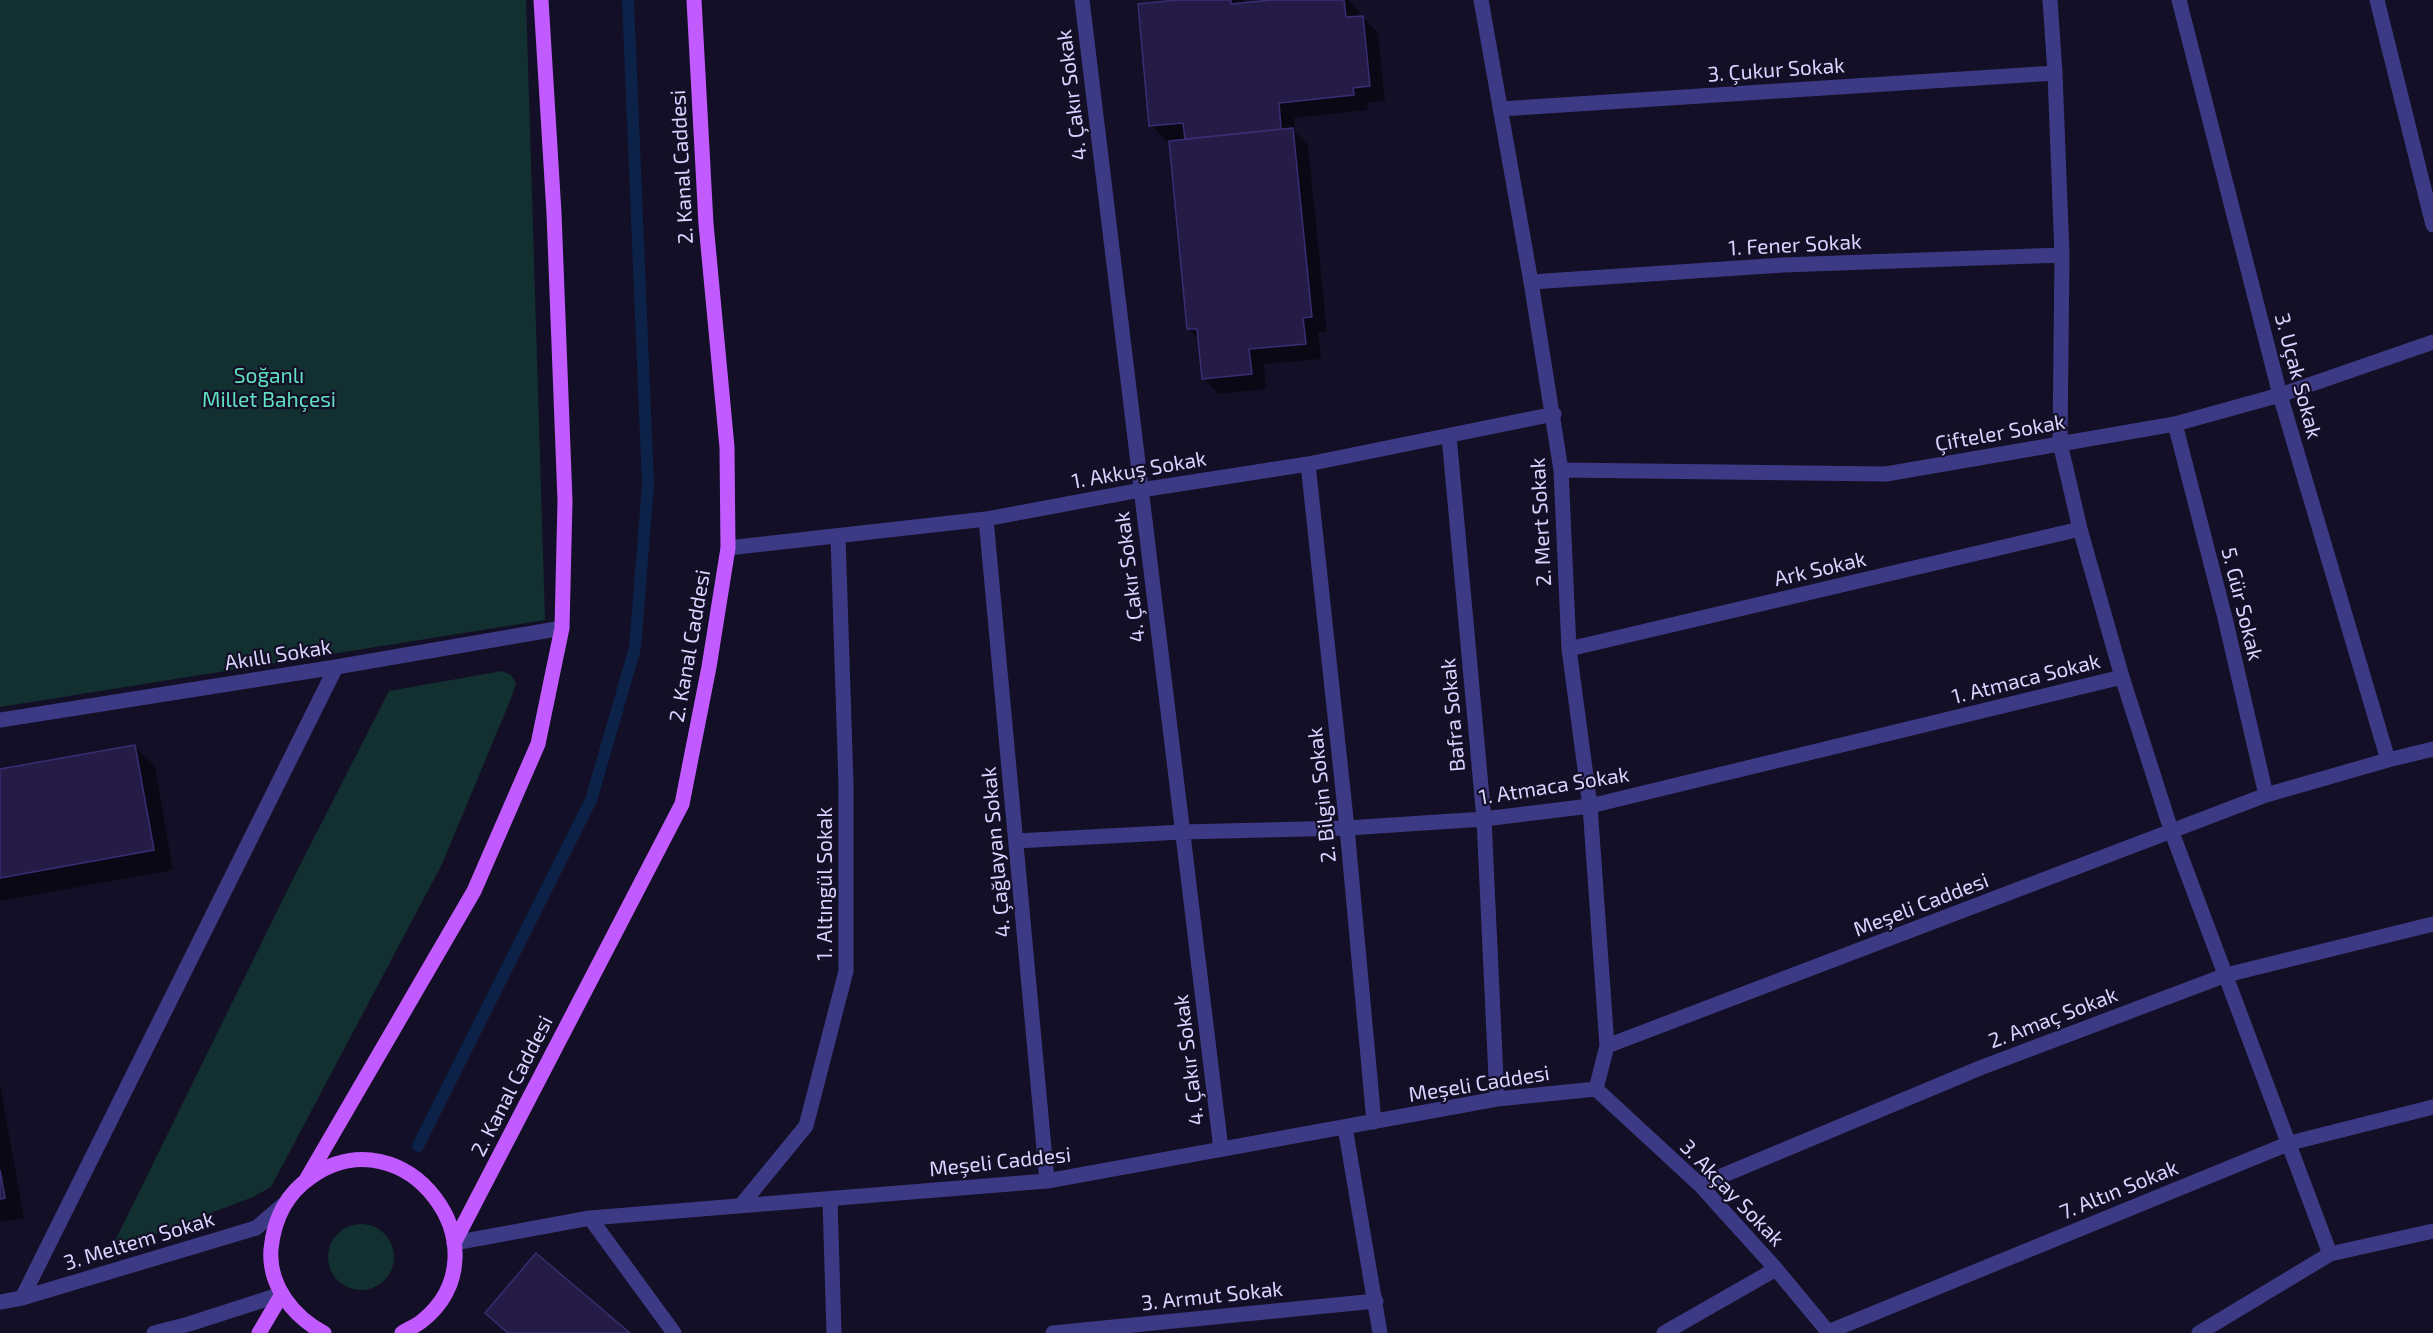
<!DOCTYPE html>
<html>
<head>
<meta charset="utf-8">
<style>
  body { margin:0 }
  canvas { display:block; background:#130f26 }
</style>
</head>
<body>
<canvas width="2433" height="1333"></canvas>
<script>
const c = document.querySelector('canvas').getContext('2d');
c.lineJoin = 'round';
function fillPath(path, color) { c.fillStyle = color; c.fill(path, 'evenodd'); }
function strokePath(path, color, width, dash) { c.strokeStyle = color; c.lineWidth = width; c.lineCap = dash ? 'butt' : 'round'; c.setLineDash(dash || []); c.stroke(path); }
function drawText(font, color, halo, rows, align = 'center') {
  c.font = font + ' "Exo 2",sans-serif'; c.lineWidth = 4.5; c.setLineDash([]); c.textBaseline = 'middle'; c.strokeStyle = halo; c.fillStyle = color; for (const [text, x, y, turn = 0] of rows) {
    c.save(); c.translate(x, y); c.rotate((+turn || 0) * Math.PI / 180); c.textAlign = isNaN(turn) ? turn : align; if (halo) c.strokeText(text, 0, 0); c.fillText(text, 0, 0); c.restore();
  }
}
fillPath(new Path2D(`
  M0 0H526L545 620 0 707Z
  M502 671 511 675 516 683 512 696 442 864 271 1187 253 1197 119 1248 114 1243 292 881 389 691Z
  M328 1257a33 33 0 1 1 66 0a33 33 0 1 1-66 0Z`), '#12302f');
fillPath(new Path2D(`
  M1181 0H1244V4L1286 0H1348L1358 10 1359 18 1363 17 1378 33 1385 101 1367 103 1368 110 1294 118 1295 132 1308 145 1327 332 1318 333 1321 359 1264 364 1266 389 1219 394 1204 379 1200 340 1189 329 1170 140 1166 141 1151 125Z
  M135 747 155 766 173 870 0 901V771Z
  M0 1084 24 1218 0 1222Z`), '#0007');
strokePath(new Path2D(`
  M418 1146 591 800 635 648 648 485 628 0`), '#0c2248', 12);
const building = new Path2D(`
  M1177 0H1231V4L1271 0H1344L1346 17 1363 16 1370 86 1353 88 1354 95 1279 103 1281 129 1185 139 1183 123 1149 126 1138 4Z
  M1293 128 1312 317 1303 318 1306 344 1249 349 1252 374 1202 379 1197 329H1187L1169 141Z
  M135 745 154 850 0 878V769Z
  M0 1170 5 1198 0 1199Z
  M536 1253 630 1333H508L485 1313Z`);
fillPath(building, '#241b47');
strokePath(building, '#3b2d73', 1.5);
strokePath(new Path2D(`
  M1082 0 1221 1149
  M1481 0 1531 282 1561 470 1569 649 1590 806 1607 1046
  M2050 0 2055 73 2062 255 2060 443 2080 529 2122 677 2171 830 2330 1254
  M2179 0 2280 395 2388 760
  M2377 0 2433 225
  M1500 109 2055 73
  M1531 282 1783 265 2062 255
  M2175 424 2225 618 2266 795
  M1449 436 1484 819 1497 1099
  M1308 464 1347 828 1374 1122
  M1561 470 1886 474 2175 424 2280 395 2433 342
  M986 519 1047 1181
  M728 548 986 519 1141 490 1308 464 1554 414
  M1569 649 2080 529
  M0 720 336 667 562 628
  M1016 841 1182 832 1347 828 1484 819 1590 806 2122 677
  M1596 1089 1700 1185 1776 1269 1829 1333
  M1345 1127 1380 1333
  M1700 1185 1980 1068 2226 975 2433 924
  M830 1200 834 1333
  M742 1204 806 1126 846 971V785L838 536
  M590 1218 674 1333
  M454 1243 590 1218 1047 1181 1497 1099 1596 1089 1607 1046 2266 795 2388 760 2433 749
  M22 1298 336 667
  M0 1302 22 1298 256 1228 283 1205
  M1828 1332 2290 1143 2433 1107
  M154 1333 189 1324 282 1294
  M1053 1333 1376 1301
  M1664 1333 1776 1269
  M2199 1333 2330 1254 2433 1231`), '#3d3a85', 15);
strokePath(new Path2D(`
  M306 1180 474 891 538 744 562 628 565 501 554 213 541 0
  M454 1243 682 804 709 667 728 548 727 447 706 224 694 0
  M259 1333 282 1294
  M324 1333C294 1317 268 1286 271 1249 274 1219 286 1194 311 1177 405 1111 510 1250 422 1321 416 1326 408 1329 402 1333`), '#c25bff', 15);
drawText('21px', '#d9d4ff', '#130f26', [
  ["3. Çukur Sokak",1776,70,-4],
  ["4. Çakır Sokak",1072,95,-97],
  ["2. Kanal Caddesi",682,167,-93],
  ["1. Fener Sokak",1795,245,-3],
  ["3. Uçak Sokak",2298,376,75],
  ["Çifteler Sokak",2000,433,-10],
  ["1. Akkuş Sokak",1139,470,-10],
  ["2. Mert Sokak",1541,522,-93],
  ["Ark Sokak",1820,569,-13],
  ["4. Çakır Sokak",1130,577,-97],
  ["5. Gür Sokak",2242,604,76],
  ["2. Kanal Caddesi",690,646,-80],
  ["Akıllı Sokak",278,655,-9],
  ["1. Atmaca Sokak",2026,679,-14],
  ["Bafra Sokak",1453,715,-95],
  ["1. Atmaca Sokak",1554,786,-9],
  ["2. Bilgin Sokak",1322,795,-96],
  ["4. Çağlayan Sokak",996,852,-95],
  ["1. Altıngül Sokak",825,884,-90],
  ["Meşeli Caddesi",1921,905,-21],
  ["2. Amaç Sokak",2053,1018,-21],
  ["4. Çakır Sokak",1189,1060,-97],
  ["Meşeli Caddesi",1479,1084,-9],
  ["2. Kanal Caddesi",512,1086,-63],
  ["Meşeli Caddesi",1000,1162,-6],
  ["7. Altın Sokak",2119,1190,-22],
  ["3. Akçay Sokak",1732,1193,46],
  ["3. Meltem Sokak",139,1241,-17],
  ["3. Armut Sokak",1212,1296,-6]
]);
drawText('21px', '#5fe0c0', '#130f26', [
  ["Soğanlı",269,376],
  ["Millet Bahçesi",269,400]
]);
</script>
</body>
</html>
